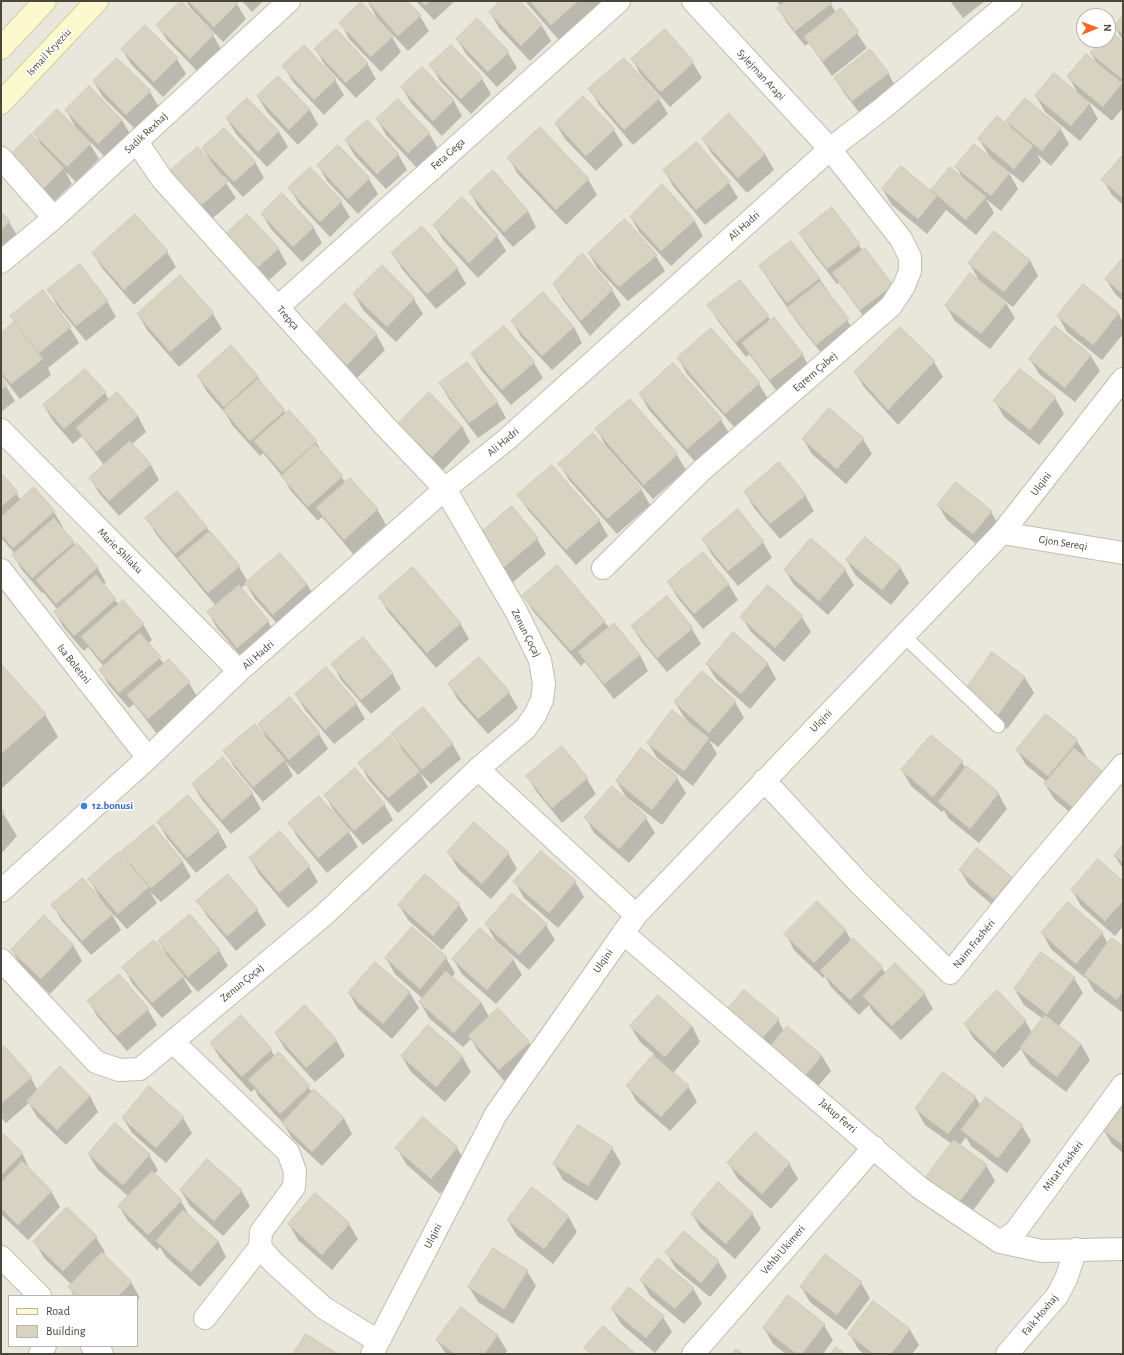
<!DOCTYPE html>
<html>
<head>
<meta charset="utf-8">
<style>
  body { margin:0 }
  #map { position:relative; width:1124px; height:1355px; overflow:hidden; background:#f5f4ec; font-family:"Alegreya Sans",sans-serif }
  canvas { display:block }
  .frame { position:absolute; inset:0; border:2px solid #4a463a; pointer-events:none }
  .legend { position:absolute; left:8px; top:1295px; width:130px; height:52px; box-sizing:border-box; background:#fff; border:1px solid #b7b5b0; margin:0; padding:5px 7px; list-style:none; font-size:12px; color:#4a463a }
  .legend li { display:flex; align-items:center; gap:8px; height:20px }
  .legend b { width:20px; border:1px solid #b7b5b0 }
  .north { position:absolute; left:1076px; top:8px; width:40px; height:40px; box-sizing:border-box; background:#fff; border:1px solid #b7b5b0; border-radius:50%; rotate:89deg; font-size:11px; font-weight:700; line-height:16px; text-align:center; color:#4a463a }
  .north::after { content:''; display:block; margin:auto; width:14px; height:18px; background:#f06a29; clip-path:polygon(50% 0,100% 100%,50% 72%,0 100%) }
</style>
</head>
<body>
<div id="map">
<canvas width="1124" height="1355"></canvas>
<div class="frame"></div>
<ul class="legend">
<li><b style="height:5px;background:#fcf9cf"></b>Road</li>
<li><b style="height:11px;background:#d7d2c2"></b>Building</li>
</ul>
<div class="north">N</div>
</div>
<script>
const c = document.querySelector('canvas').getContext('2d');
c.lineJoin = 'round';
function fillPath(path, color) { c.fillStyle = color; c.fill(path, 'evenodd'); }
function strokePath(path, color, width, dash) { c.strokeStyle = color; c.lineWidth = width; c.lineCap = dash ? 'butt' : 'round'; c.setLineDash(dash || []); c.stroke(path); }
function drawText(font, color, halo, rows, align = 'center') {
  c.font = font + ' "Alegreya Sans",sans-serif'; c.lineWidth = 3; c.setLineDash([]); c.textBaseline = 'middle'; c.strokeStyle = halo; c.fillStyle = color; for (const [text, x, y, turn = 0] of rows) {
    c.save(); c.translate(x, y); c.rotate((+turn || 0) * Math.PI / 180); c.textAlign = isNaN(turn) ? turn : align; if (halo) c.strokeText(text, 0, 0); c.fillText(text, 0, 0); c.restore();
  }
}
fillPath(new Path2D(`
  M1 1H1123V1354H1ZM1084 16H1108V40H1084ZM9 1296H137V1346H9Z`), '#e9e7db');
fillPath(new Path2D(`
  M186 1H235L246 19 223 42 191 9Z
  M242 1H263L252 12Z
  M369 1H406L420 16 429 31 408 51 377 18 368 2Z
  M416 1H455L434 20Z
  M502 1H518L542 26 551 41 530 61 499 28 490 12Z
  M525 1H617L565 47Z
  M777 1H829L836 13 841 10 867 48 832 76 809 43 805 46 787 23 778 8 780 6Z
  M950 1H985L963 18Z
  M1123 17V41L1115 27Z
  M341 23 392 37 401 52 381 72 349 39Z
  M158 25 213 35 222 51 199 73 167 40Z
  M145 26 177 59 186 74 163 97 131 64 122 49Z
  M665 30 693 63 702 78 670 107 641 75 632 59Z
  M1109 32 1123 43V108L1112 121 1088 101 1098 119 1080 141 1045 112 1036 96 1078 94 1069 77 1097 64 1091 53 1102 40H1108Z
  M457 39 508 53 517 68 497 87 466 54Z
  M451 46 482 79 491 94 471 114 440 81 431 65Z
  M316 50 367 63 376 79 356 98 325 65Z
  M284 66 335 80 344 95 324 115 293 82Z
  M422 68 454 101 462 116 442 136 411 103 402 87Z
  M888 73 897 89 862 116 844 93 835 78Z
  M278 77 310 110 318 125 298 145 267 112 258 97Z
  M94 82 150 92 159 107 136 130 103 97Z
  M89 87 122 120 131 136 107 159 75 126 66 110Z
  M590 89 659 99 668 114 633 145 599 105Z
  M247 99 279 132 288 147 267 167 236 134 227 119Z
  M377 119 429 133 438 149 417 168 386 135Z
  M1007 121 1060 128 1069 144 1051 166 1037 154 1041 162 1023 183 1008 171 1018 189 1001 211 986 199 994 213 976 235 946 210 927 234 892 205 883 190 931 192 950 169 964 180 956 167 990 157 979 139 1011 129Z
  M556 124 614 130 623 145 596 171 565 139Z
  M35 133 90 144 99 159 76 182 65 171 72 184 49 206 17 174 41 145Z
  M703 139 765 154 774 170 747 193 712 154Z
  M346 141 398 154 407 170 386 189 355 156Z
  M338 146 369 179 378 194 358 214 327 181 318 165Z
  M203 149 255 162 264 178 243 197 223 175 222 177 236 198 206 224 176 190 212 163Z
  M1123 157V205L1112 195 1103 180Z
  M509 158 588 179 597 195 566 225 517 173Z
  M310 169 341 202 350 217 330 237 299 204 290 188Z
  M664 170 729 183 738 198 705 225 673 186Z
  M470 192 528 211 536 227 513 247 479 208Z
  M462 199 497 236 506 251 478 278 443 240 434 225Z
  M832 208 863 251 892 285 870 325 839 283 837 284 809 248 800 233Z
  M1 214 9 222 18 237 1 254Z
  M262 214 313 227 322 243 302 262 271 229Z
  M135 215 167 252 176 267 134 305 102 268 93 253Z
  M631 218 694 220 703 236 671 266 640 233Z
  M625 221 656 256 665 271 628 301 598 269 589 254Z
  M226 235 278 248 287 264 266 283Z
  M393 253 457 268 466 284 436 309 402 269Z
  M1030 260 1038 276 1013 307 1004 300 1015 318 990 349 955 321 946 306 980 282 969 263Z
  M1123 260V301L1115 294 1106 279Z
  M382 266 414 299 423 314 396 342 363 310 354 294Z
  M760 267 819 278 857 335 826 359 798 324Z
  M554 284 612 290 621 305 590 336 563 300Z
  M49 290 107 301 116 317 86 341 57 306Z
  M42 292 70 328 79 343 48 368 51 375 20 399 1 375V334L15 323 12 316Z
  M709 305 768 317 802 354 811 370 779 394 749 354 746 357 718 321Z
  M1118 313 1123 322V334L1102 360 1067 332 1058 316Z
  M138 314H213L222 329 179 367 147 330Z
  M512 321 574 327 582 343 552 370 521 337Z
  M504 327 534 363 543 378 511 405 481 370 472 354Z
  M1055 327 1091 356 1100 371 1075 402 1039 374 1030 359Z
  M900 329 934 362 943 377 898 425 864 387 855 372Z
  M316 334H376L385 350 356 379Z
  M231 346 258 377 265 389 286 414 316 442 324 456 346 483 377 509 386 525 353 554 322 517 318 521 291 491 282 476 263 453 260 456 233 426 225 413 207 392 198 376Z
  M678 358 759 384 768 399 735 428 687 374Z
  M1 378 15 401 1 412Z
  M440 383 497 402 506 418 478 438 449 399Z
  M105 393 109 400 138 416 146 432 132 444 151 465 159 480 119 516 99 493 90 478 104 465 82 436 73 444 53 421 44 406Z
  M640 394 721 420 730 435 697 464 649 410Z
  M1055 398 1064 414 1039 445 1004 417 995 401Z
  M630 400 677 455 686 470 653 499 605 445 597 429Z
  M829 409 863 439 872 454 846 484 812 454 803 439Z
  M399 424 462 426 470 442 441 472 408 440Z
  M560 464 641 489 650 505 617 534 569 480Z
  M1 474 21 500 54 512 63 527 61 528 76 546 97 567 106 583 103 585 119 605 143 624 152 640 148 643 164 664 169 660 189 683 198 698 157 734 134 704 129 708 109 685 100 670 104 667 88 647 84 651 64 628 55 612 58 610 43 592 42 593 22 570 13 555 15 554 3 540 1 537Z
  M956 483 991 512 1000 527 982 549 947 520 938 505Z
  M745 492 805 495 814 511 780 539 754 508Z
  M519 495 599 520 608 536 576 565 528 510Z
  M512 507 537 539 546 554 512 583 487 551Z
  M147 519 206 527 239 567 248 582 307 584 316 600 282 629 255 599 246 584 240 589 268 621 277 637 246 662 217 628 208 612 216 606 156 534Z
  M703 539 763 542 772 558 738 586 712 555Z
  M703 554 729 585 738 600 703 629 677 597 669 582Z
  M847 561 900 567 909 583 891 605 856 576Z
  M785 570H845L854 585 828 615 794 585Z
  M524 596 604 621 609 628 614 624 640 655 648 671 614 699 585 662 581 666 533 611Z
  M667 597 692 629 701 644 667 672 641 641 632 626Z
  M380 598 460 623 469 639 436 668 389 613Z
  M742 617H802L811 632 784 662 751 632Z
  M733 634 768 664 776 679 750 709 716 679 707 664Z
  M992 654 1025 678 1034 693 1007 729 975 705Z
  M333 665 392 673 401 689 371 714 341 680Z
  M1 666 45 714 58 737 1 789Z
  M702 672 735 702 744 718 718 747 709 740 717 754 693 786 657 758 648 743 690 723 684 717 675 702Z
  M449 684 509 693 518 708 488 734 458 700Z
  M296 694 356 703 365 719 334 744 305 710Z
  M259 725 319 734 328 749 298 775 285 761 293 776 263 802 234 767 225 751 267 738Z
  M393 734 452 743 461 759 431 784 420 773 428 787 398 813 368 779 360 763 401 748Z
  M1077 741 1086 756 1085 825 1054 799 1045 784 1047 782 1026 765 1017 750Z
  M562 748 587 779 596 794 562 823 536 791 527 776Z
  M962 762 966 769 998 793 1007 809 979 843 948 818 944 810 942 812 911 786 902 770Z
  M677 778 686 793 662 825 626 797 617 782Z
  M193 785 252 793 261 809 231 834 202 800Z
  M325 795 384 804 393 820 363 845 334 811Z
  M1 810 17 836 1 854Z
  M586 818H646L655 833 629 863 594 833Z
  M158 822 218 831 227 847 196 873 167 838Z
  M289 823 349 832 358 847 327 873 298 838Z
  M280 833 309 867 318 882 288 908 259 874 250 858Z
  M1123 846V869L1115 856Z
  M122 852 182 861 191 877 161 902 150 892 157 903 127 929 110 911 121 930 91 955 62 921 53 906 100 898 89 879 130 864Z
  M541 852 575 882 584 897 558 928 524 898 515 882Z
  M449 853H508L517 869 491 899 458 869Z
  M960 870 1011 878 1020 893 1003 914 969 885Z
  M228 875 257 910 266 925 236 951 207 916 198 901Z
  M1123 882V926L1115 936 1081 906 1072 890Z
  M817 902 846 931 852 941 882 968 886 974 924 993 933 1009 901 1040 873 1012 869 1005 859 1015 831 987 825 976 823 978 794 950 786 934Z
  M399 905H459L468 920 442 950 408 920Z
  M486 924 546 925 555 940 529 970 495 940Z
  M1042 933H1102L1108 944 1123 948V1013L1094 991 1086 977 1085 978 1051 949Z
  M159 942 219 950 228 966 198 992 181 974 192 992 162 1018 132 983 124 968 169 958Z
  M73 945 82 961 50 994 21 966 12 950Z
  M386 958H446L455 973 452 977 481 1002 489 1017 498 1009 529 1043 538 1058 508 1085 478 1051 471 1039 463 1047 429 1018 420 1002 423 999 395 974Z
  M453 959H513L522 975 496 1004 462 974Z
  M375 963 410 993 419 1008 392 1039 358 1009 349 993Z
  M119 975 148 1010 157 1025 127 1051 97 1016 89 1001Z
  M1074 978 1083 993 1058 1027 1081 1044 1090 1060 1066 1092 1030 1064 1021 1049 1003 1068 974 1039 965 1024 1025 1020 1032 1033 1043 1019 1024 1005 1015 990Z
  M778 1020 784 1031 787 1027 822 1056 831 1071 813 1092 735 1027Z
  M692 1026 700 1042 673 1073 688 1086 697 1102 670 1131 637 1102 628 1086 655 1055 640 1042 631 1027Z
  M276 1034 336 1040 345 1056 315 1082 285 1049Z
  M211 1043 271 1050 275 1057 279 1053 312 1092 344 1118 352 1134 322 1166 292 1138 283 1123 258 1096 255 1089 251 1092 220 1058Z
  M1 1050 31 1078 38 1091 90 1096 98 1112 66 1145 37 1117 29 1103 6 1123 1 1117Z
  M462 1056 471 1072 445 1102 411 1072 402 1057Z
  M975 1097 981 1106 1022 1126 1031 1141 1007 1173 971 1146 966 1137 960 1145 986 1165 995 1181 968 1217 936 1193 927 1177 952 1144 925 1125 916 1109Z
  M1123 1103V1153L1112 1144 1103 1129Z
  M123 1118H183L192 1133 166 1163 132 1133Z
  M1 1133 22 1153 30 1170 51 1191 60 1207 28 1240 1 1214Z
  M397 1148H457L466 1163 440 1194 406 1164Z
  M612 1148 621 1163 597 1201 563 1180 554 1164Z
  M89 1155H149L158 1170 154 1175 181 1201 190 1217 218 1241 226 1257 200 1287 166 1257 160 1247 157 1250 128 1221 119 1206 128 1196 98 1170Z
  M789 1163 798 1179 771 1209 738 1179 729 1164Z
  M241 1190 250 1206 223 1236 190 1206 181 1191Z
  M67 1208 96 1237 105 1252 103 1255 131 1282 140 1298 137 1300V1296H74L69 1287 72 1285 44 1258 35 1242Z
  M752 1213 761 1229 735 1259 701 1229 692 1214Z
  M568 1216 577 1232 553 1264 517 1236 508 1220Z
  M289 1224H349L358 1239 332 1270 298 1240Z
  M667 1253 718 1261 727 1277 710 1297 676 1269Z
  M527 1271 536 1286 513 1324 478 1302 469 1287Z
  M641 1280 693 1288 702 1304 684 1324 650 1296Z
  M861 1283 870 1298 846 1330 810 1302 801 1287Z
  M629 1288 663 1317 672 1332 655 1353 621 1324 612 1309Z
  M874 1302 910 1330 919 1345 912 1354H864L858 1349 850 1334Z
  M462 1308 498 1336 507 1351 504 1354H446L437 1340Z
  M824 1325 833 1340 823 1354H786L773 1344 764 1328Z`), '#0003');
const building = new Path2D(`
  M181 1 214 34 190 59 156 25Z
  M189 1H236L238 3 214 27Z
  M368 1H407L421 15 398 36Z
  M421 1H430L425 5Z
  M500 1H520L542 25 521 46 489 12Z
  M530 1H578L551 25Z
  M785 1H830L832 3 795 31 777 8Z
  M361 2 393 36 371 57 339 23Z
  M841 8 859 32 823 61 804 37Z
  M1123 15V34L1114 27Z
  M477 18 509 52 488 72 456 39Z
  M145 25 178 58 154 82 121 49Z
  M336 29 368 63 346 83 314 49Z
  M665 29 694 62 661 92 631 59Z
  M1109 30 1123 42V80L1090 53 1101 40H1108Z
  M304 45 336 79 314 100 282 66Z
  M451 45 483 78 461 99 429 65Z
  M870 49 889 73 852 101 834 78Z
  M1086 54 1122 83 1103 107 1067 77Z
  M117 58 151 91 126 115 93 81Z
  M624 58 660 98 624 130 588 89Z
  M422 67 454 100 433 121 401 87Z
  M1054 73 1090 103 1071 126 1035 96Z
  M278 76 310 109 289 130 257 96Z
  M89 86 122 120 98 144 65 110Z
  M583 96 615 129 586 156 555 123Z
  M247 98 279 131 258 152 226 118Z
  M1025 98 1061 128 1042 151 1006 121Z
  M398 99 430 133 408 153 376 119Z
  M57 109 91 143 67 167 33 133Z
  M729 113 765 154 738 178 702 139Z
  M997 116 1033 146 1014 169 978 139Z
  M367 120 399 154 377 174 345 140Z
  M540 127 589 179 556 210 507 158Z
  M224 128 256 162 234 182 202 148Z
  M31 134 64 168 40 192 7 158Z
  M697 142 730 182 696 210 663 170Z
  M974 144 1010 173 991 196 955 167Z
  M338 145 370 178 348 199 317 165Z
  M198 147 228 182 197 209 166 174Z
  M1123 155V198L1101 180Z
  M901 166 937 196 918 219 882 189Z
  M310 167 342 201 320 222 288 188Z
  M950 167 986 197 966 220 931 190Z
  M493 170 528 211 504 232 469 192Z
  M662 184 695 220 661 251 630 217Z
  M282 193 314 227 293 247 261 214Z
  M462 197 498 235 469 263 433 225Z
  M832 207 860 244 827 269 799 233Z
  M1 212 10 221 1 230Z
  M135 214 168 251 124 290 92 253Z
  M247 214 279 248 257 268 225 235Z
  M625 219 657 255 619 287 588 253Z
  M422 226 458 268 427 294 391 253Z
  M994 231 1030 260 1004 292 968 263Z
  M791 241 820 278 787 303 759 266Z
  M865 248 893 285 860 310 832 273Z
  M582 253 613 289 581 321 553 284Z
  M1123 258V294L1105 279Z
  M80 264 108 301 76 326 47 290Z
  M382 265 415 298 387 327 353 294Z
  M970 273 1007 302 981 334 945 306Z
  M180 275 214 313 170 352 137 314Z
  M740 280 769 316 736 342 707 305Z
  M820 282 849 319 816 345 787 308Z
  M1083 284 1119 313 1093 345 1057 316Z
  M43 290 71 327 39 353 10 316Z
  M543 292 574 327 542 356 511 321Z
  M345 303 377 334 347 365 315 334Z
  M774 317 803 354 770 380 742 343Z
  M14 322 43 359 11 384 1 372V333Z
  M504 326 535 362 502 390 471 354Z
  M1055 326 1091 355 1065 388 1029 359Z
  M900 327 935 361 888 410 854 372Z
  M711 328 760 383 725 414 677 358Z
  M231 345 258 376 224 407 197 376Z
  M467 362 498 402 469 423 439 383Z
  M673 363 722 419 687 449 639 394Z
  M85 369 106 392 64 429 43 405Z
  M1020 369 1056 397 1030 430 993 401Z
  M1 377 7 385 1 390Z
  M258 379 285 410 250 441 223 410Z
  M117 392 138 416 96 452 76 428Z
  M429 392 462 426 432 457 398 424Z
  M630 399 678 454 644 485 595 429Z
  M829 408 864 438 837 469 802 439Z
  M289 410 317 441 282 472 254 441Z
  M593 433 642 489 607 519 558 464Z
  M130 441 151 464 109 501 89 478Z
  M315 444 343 476 308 507 281 476Z
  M779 462 806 495 770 524 744 492Z
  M552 465 600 520 566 550 517 495Z
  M1 473 18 492 1 507Z
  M350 478 378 509 344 540 316 508Z
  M956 482 992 511 973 534 937 505Z
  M34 487 55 511 13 548 1 534V517Z
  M177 491 207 527 175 554 145 518Z
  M512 506 538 538 503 568 476 536Z
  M738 509 764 542 728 571 702 539Z
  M54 518 74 542 32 578 12 555Z
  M210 531 240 566 208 593 178 558Z
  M865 537 901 567 882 590 846 560Z
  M811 538 846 569 819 601 784 570Z
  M77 543 98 567 56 604 36 580Z
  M703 552 729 584 694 614 667 582Z
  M280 553 307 584 273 615 245 583Z
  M557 565 605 621 571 651 522 596Z
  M413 567 461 623 427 653 378 597Z
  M96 575 116 599 74 636 54 612Z
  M239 585 269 621 237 648 207 612Z
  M768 585 803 616 775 648 740 617Z
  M667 596 693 628 657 658 631 626Z
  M123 600 144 624 102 661 81 637Z
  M614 623 640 655 604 684 578 652Z
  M733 632 768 663 741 694 706 664Z
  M140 633 161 657 119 693 99 670Z
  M363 637 393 673 361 700 331 664Z
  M992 652 1025 677 998 715 965 690Z
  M479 657 510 692 478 719 448 684Z
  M169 659 190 682 148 719 127 695Z
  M1 664 46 714 1 754Z
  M326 667 357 703 325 730 295 694Z
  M702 671 736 701 709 733 674 702Z
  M290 697 320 733 289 760 258 724Z
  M423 707 453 743 422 770 391 734Z
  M672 710 709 738 684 771 647 743Z
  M1046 714 1078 740 1048 776 1016 750Z
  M255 724 285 760 253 787 223 751Z
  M931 735 963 761 933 797 901 770Z
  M390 736 420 771 388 798 358 763Z
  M562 746 588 778 552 808 526 776Z
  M641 748 678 777 652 810 616 781Z
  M1074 748 1106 774 1076 810 1044 784Z
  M223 757 253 793 222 820 192 784Z
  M967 766 999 793 970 829 938 802Z
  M355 768 385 804 354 831 324 795Z
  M612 786 647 817 619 849 584 818Z
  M188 795 219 831 187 858 157 822Z
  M319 796 350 831 318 858 288 823Z
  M1 809 5 812 1 817Z
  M474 822 509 853 482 884 447 853Z
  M153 825 183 861 151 888 121 852Z
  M280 831 310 866 279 893 249 858Z
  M1123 844V862L1114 856Z
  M977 848 1012 877 994 899 959 870Z
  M541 851 576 881 549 913 513 882Z
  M119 852 149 887 118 914 88 879Z
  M1098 859 1123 881V901L1105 921 1071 890Z
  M228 874 258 909 227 936 196 901Z
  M425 874 460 904 433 936 398 905Z
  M83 878 113 914 82 941 51 905Z
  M512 893 547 924 519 955 485 924Z
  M817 901 846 930 814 963 784 934Z
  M1068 902 1103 932 1076 964 1041 933Z
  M190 914 220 950 188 977 158 941Z
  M44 915 74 945 41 979 11 950Z
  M412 927 447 957 420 989 385 958Z
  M480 928 514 959 487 990 452 959Z
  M853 938 883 967 850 1000 820 971Z
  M1111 938 1123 946V991L1117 1000 1084 975Z
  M154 940 184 976 152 1003 122 967Z
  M1041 952 1075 977 1047 1014 1014 989Z
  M375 962 410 992 383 1024 348 993Z
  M895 963 925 993 892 1026 863 996Z
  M446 971 481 1002 454 1033 419 1002Z
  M119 974 149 1009 117 1036 87 1001Z
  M744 990 779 1019 760 1041 725 1012Z
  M997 990 1026 1020 994 1053 964 1024Z
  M658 995 692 1026 665 1057 630 1026Z
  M305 1005 337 1040 306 1068 275 1033Z
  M498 1008 530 1042 499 1070 468 1036Z
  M241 1015 272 1049 242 1077 210 1043Z
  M1045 1015 1081 1044 1057 1077 1020 1048Z
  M428 1025 463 1056 436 1087 401 1056Z
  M787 1026 822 1055 804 1077 769 1048Z
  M4 1046 32 1077 1 1104V1049Z
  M279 1052 310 1086 280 1114 248 1080Z
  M653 1055 689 1086 661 1117 626 1086Z
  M60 1066 90 1096 57 1130 27 1101Z
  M943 1072 976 1097 948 1134 915 1109Z
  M149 1086 184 1117 156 1148 122 1118Z
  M314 1089 344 1118 312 1152 282 1123Z
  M986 1097 1023 1125 998 1158 961 1130Z
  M1123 1101V1145L1102 1129Z
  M423 1117 458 1147 431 1179 395 1148Z
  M115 1123 150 1154 123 1185 88 1154Z
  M578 1125 613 1147 588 1186 553 1164Z
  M1 1132 23 1153 1 1175Z
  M755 1132 790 1163 762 1194 727 1163Z
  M954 1140 987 1165 959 1202 926 1177Z
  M207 1159 242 1190 214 1221 180 1190Z
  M22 1161 52 1191 18 1225 1 1208V1183Z
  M152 1171 182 1200 148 1235 118 1206Z
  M718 1182 753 1213 726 1244 691 1214Z
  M532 1187 569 1216 544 1249 507 1220Z
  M315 1193 350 1223 322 1255 288 1224Z
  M67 1207 97 1236 63 1271 33 1242Z
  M183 1210 218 1241 191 1272 156 1241Z
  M684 1231 719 1261 701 1283 665 1253Z
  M493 1248 528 1270 504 1309 468 1287Z
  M102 1252 132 1282 118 1296H77L68 1287Z
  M825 1254 862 1282 837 1315 800 1287Z
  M658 1258 694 1288 675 1309 640 1280Z
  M629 1287 664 1316 646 1338 611 1309Z
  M788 1295 825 1324 802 1354H797L763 1328Z
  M873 1301 910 1329 891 1354H874L848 1334Z
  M461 1307 498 1335 484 1354H455L436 1340Z
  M603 1326 636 1354H592L584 1348Z
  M306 1334 338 1354H293Z
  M836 1347 845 1354H831Z
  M736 1349 743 1354H732Z`);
fillPath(building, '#d7d2c2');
strokePath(building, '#d1cbb5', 1);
const service = new Path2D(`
  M904 636 998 726`);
const minor = new Path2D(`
  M1 158 54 218
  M1 262 54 218 289 1
  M278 307 619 1
  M1 430 239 671
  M1002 533 1123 553
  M603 568 701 471 891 306 904 286 910 271V257L901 239 830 149 693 1
  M1 570 148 758
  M478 769 636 915
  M764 780 858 882 950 973 1028 877 1123 765
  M1 891 148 758 239 671 445 489 506 440 830 149 883 108 1011 1
  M623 933 920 1188 1000 1242 1042 1251 1123 1249
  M1 960 96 1062 119 1070 140 1069 324 915 478 769 525 729 535 715 542 700 544 684 540 660 517 613 445 489 384 425 162 179 137 142
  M173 1042 288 1152 295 1171 294 1187 261 1232 260 1247 274 1263 324 1308 378 1341
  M1000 1242 1015 1232 1123 1085
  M1 1257 40 1296
  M205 1318 260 1247
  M92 1346 102 1354
  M40 1354 45 1346
  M372 1354 496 1114 636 915 1002 533 1123 379
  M693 1354 874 1147
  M1007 1354 1057 1296 1066 1279 1076 1249`);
const secondary = new Path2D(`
  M1 48 45 1
  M1 103 97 1`);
strokePath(service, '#c1beaf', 15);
strokePath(minor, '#c1beaf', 24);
strokePath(secondary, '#d3ce9e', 24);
strokePath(service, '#fff', 13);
strokePath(minor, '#fff', 22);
strokePath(secondary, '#fcf9cf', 22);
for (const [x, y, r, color] of [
  [84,806,4,"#3f7fe0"]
]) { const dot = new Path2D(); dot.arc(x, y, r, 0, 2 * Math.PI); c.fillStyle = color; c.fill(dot); strokePath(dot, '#fff', 1.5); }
drawText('11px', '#4a463a', '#fff', [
  ["Ismail Kryeziu",49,52,-47],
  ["Sylejman Arapi",761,75,47],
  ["Sadik Rexhaj",146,133,-43],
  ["Feta Gega",448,154,-42],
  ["Ali Hadri",744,226,-42],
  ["Trepça",288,318,48],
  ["Eqrem Çabej",815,372,-41],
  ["Ali Hadri",503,442,-40],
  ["Ulqini",1041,484,-53],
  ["Gjon Sereqi",1063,543,9],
  ["Marie Shllaku",120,551,45],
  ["Zenun Çoçaj",526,633,63],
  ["Ali Hadri",258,655,-41],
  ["Isa Boletini",74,664,52],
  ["Ulqini",821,721,-46],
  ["Naim Frashëri",974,944,-51],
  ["Ulqini",603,961,-55],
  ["Zenun Çoçaj",242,983,-40],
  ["Jakup Ferri",838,1116,41],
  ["Mitat Frashëri",1063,1166,-53],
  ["Ulqini",433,1236,-63],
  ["Vehbi Ukimeri",783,1250,-49],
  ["Faik Hoxhaj",1040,1315,-50]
]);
drawText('bold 11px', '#366cbe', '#fff', [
  ["12.bonusi",92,806]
], 'left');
</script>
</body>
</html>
